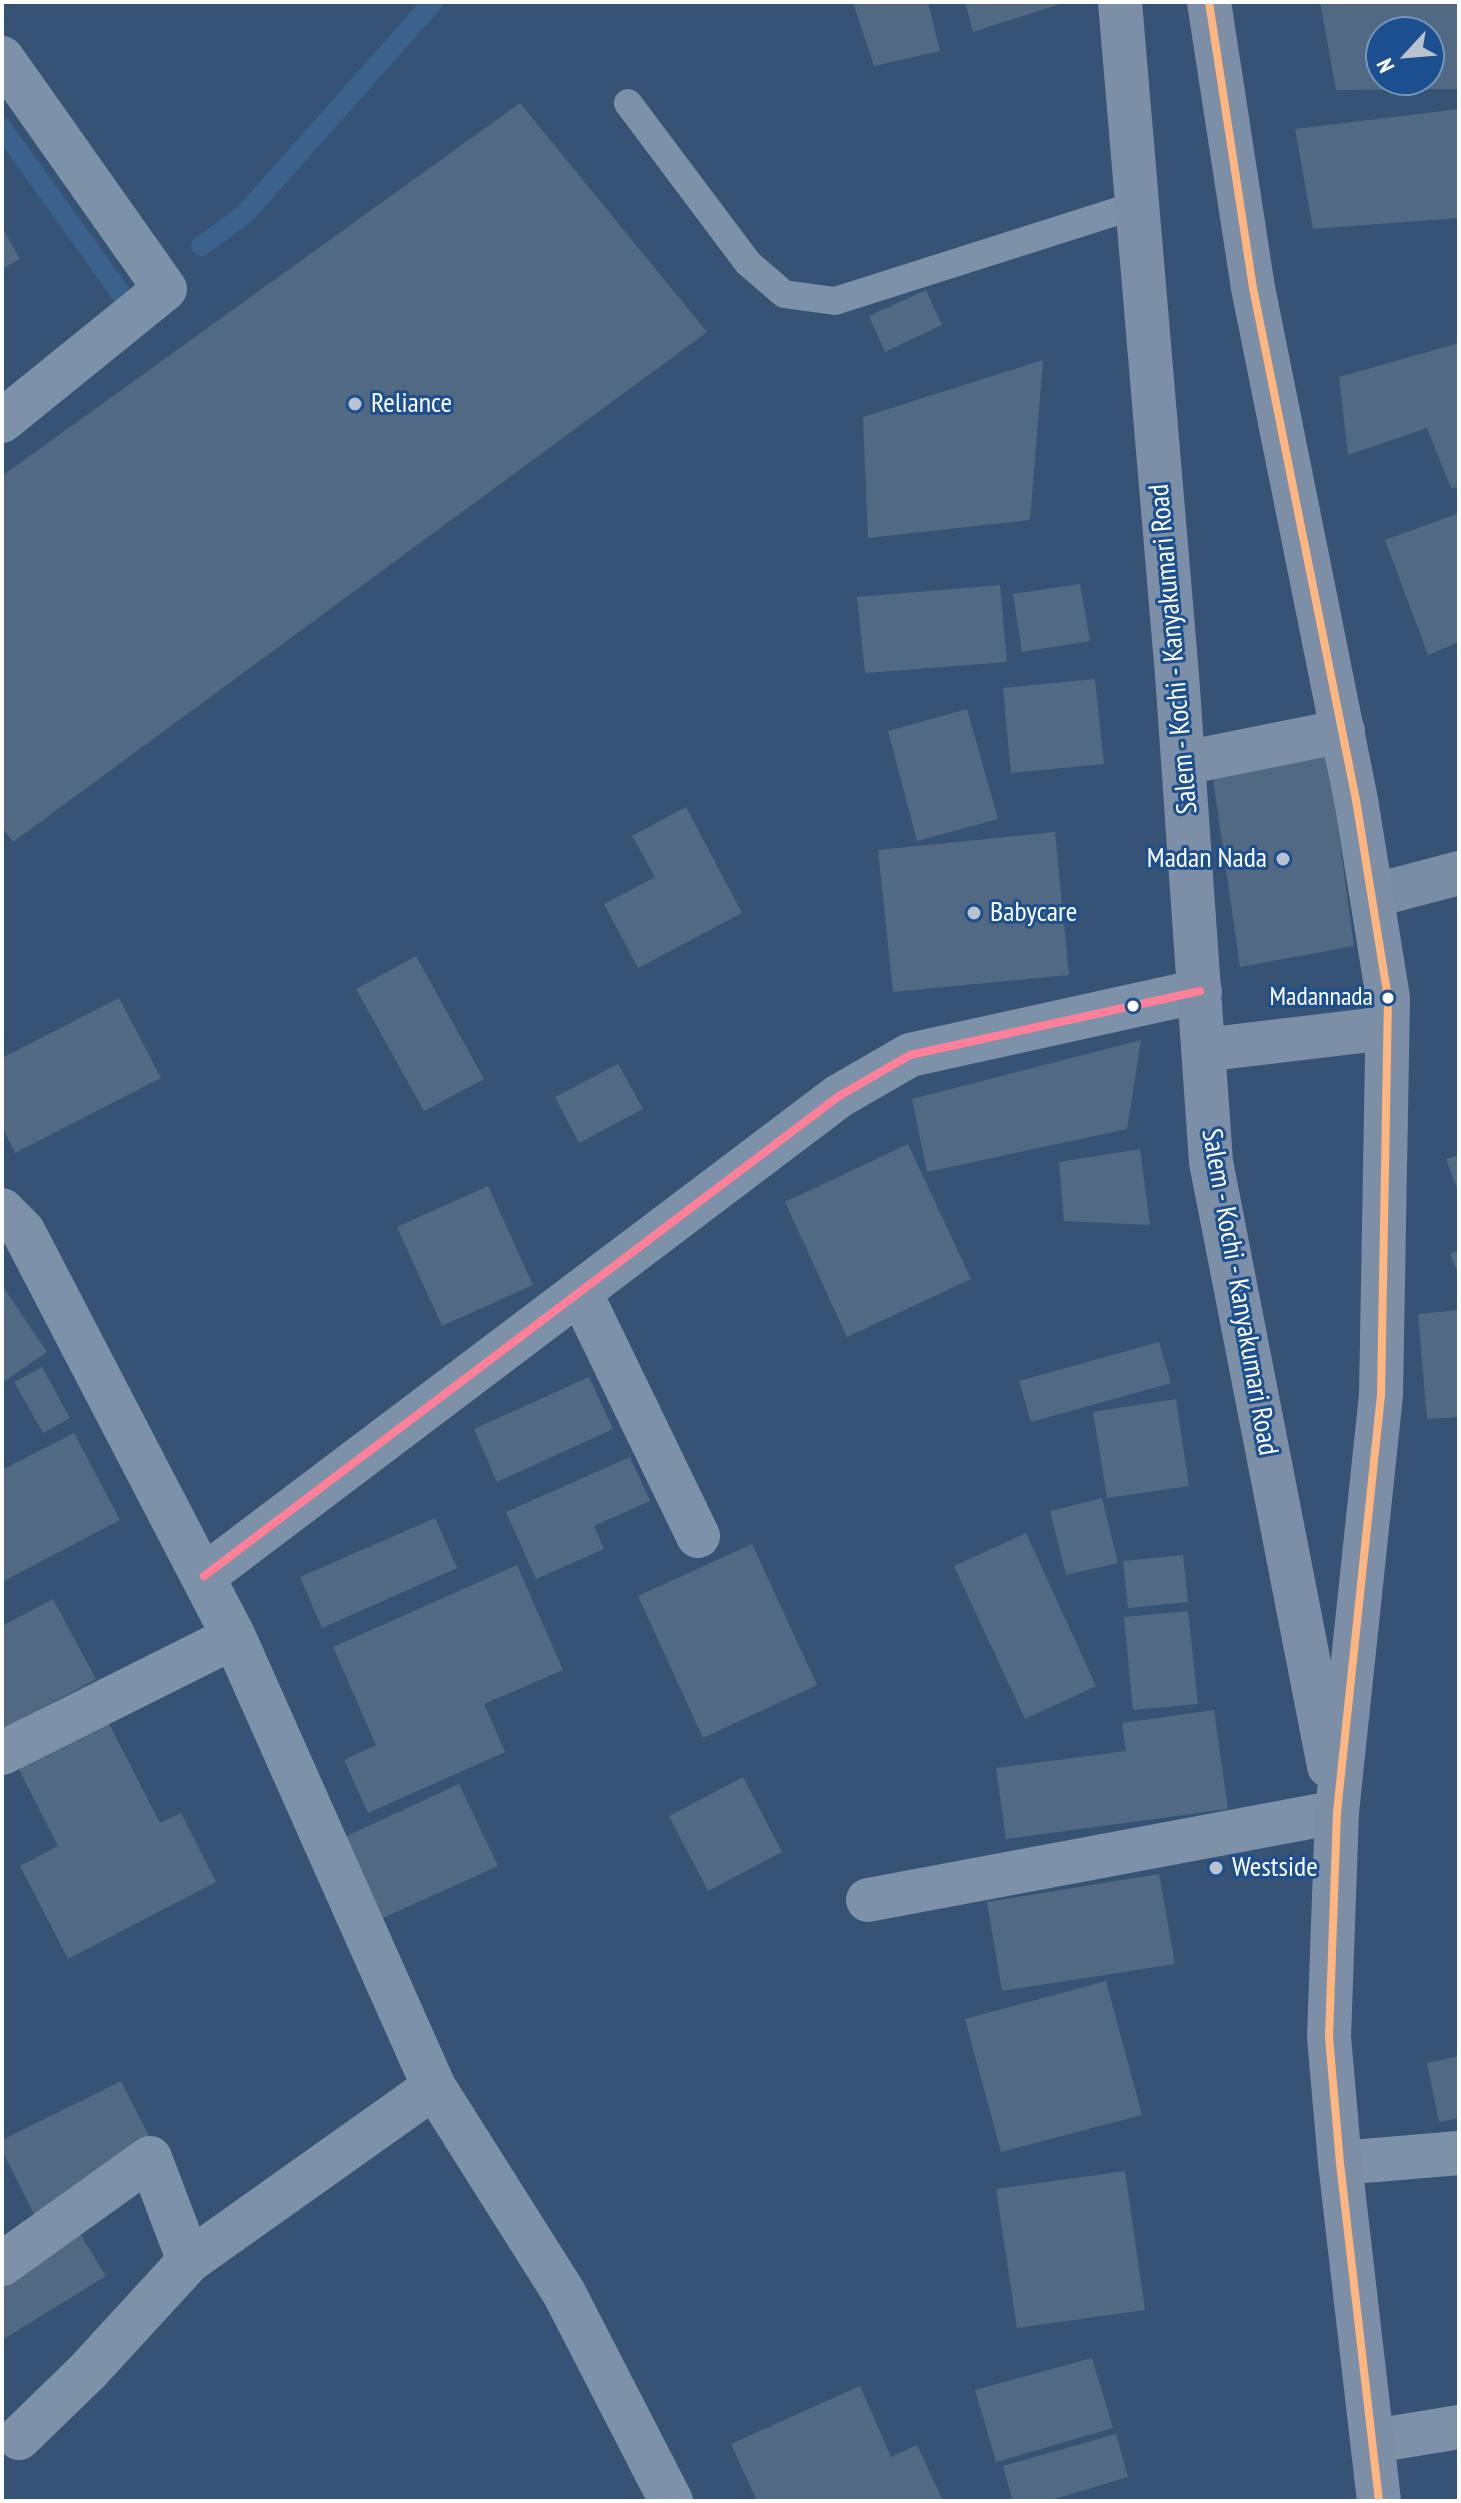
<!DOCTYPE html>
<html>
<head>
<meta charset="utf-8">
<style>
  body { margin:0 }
  #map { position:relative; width:1461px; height:2503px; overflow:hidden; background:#365274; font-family:"PT Sans Narrow",sans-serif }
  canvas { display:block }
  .frame { position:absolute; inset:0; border:4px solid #fff; pointer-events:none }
  .north { position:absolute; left:1365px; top:16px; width:80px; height:80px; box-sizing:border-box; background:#1b4f8f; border:2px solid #7695bc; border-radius:50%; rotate:244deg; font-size:22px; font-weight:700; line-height:32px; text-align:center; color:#fff }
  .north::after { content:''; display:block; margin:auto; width:28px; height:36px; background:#b9c2ce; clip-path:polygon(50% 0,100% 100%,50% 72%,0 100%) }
</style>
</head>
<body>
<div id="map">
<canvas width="1461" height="2503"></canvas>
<div class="frame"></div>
<div class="north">N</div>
</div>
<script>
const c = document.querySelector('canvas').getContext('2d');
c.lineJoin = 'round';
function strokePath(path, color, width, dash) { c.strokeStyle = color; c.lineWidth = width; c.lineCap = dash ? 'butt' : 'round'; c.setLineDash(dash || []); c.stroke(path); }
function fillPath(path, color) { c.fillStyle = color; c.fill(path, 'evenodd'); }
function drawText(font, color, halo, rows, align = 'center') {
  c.font = font + ' "PT Sans Narrow",sans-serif'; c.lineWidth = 6; c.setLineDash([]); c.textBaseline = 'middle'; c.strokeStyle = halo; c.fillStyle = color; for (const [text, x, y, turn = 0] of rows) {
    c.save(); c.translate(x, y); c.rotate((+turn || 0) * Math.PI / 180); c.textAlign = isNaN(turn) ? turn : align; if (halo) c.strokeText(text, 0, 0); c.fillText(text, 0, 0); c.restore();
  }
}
strokePath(new Path2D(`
  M2 128 127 302
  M201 246 244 215 433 2`), '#3b618d', 20);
fillPath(new Path2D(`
  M853 2H928L940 51 874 66Z
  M965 2H1063V3L973 32Z
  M1320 2H1459V89L1336 90ZM1381 32H1429V80H1381Z
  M520 103 707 332 13 842 2 827V476Z
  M1459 109V218L1313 229 1295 129Z
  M2 227 20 259 2 269Z
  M926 290 942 325 885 352 869 316Z
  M1459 343V487L1451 488 1427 428 1348 455 1339 377Z
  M1043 360 1030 520 868 538 863 417Z
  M1459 513V642L1428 655 1385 540Z
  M1080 584 1090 641 1022 652 1013 594Z
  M1000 585 1007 662 865 673 857 597Z
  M1095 679 1104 764 1011 773 1003 688Z
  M967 709 998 819 917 841 888 731Z
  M1328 756 1354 946 1240 967 1212 772Z
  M686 807 742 913 638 968 604 904 655 877 632 836Z
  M1055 832 1069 975 893 992 878 850Z
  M416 956 484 1079 424 1111 356 989Z
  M119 998 161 1078 15 1153 2 1126V1058Z
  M1141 1040 1127 1129 927 1172 912 1099Z
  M618 1064 643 1109 579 1143 555 1097Z
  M908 1144 971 1279 847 1337 785 1202Z
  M1140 1149 1150 1225 1064 1221 1059 1162Z
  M1459 1155V1194L1446 1159Z
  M488 1186 533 1285 442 1326 397 1227Z
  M1459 1250V1276L1450 1254Z
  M2 1285 47 1352 2 1383Z
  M1459 1310V1417L1427 1419 1418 1314Z
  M1159 1342 1171 1383 1031 1422 1019 1381Z
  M42 1367 70 1418 43 1433 14 1382Z
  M589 1377 613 1429 497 1482 474 1429Z
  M1176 1399 1189 1486 1107 1498 1093 1412Z
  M74 1433 120 1520 2 1582V1470Z
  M630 1457 650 1501 594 1526 604 1549 536 1579 506 1512Z
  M1102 1498 1118 1563 1066 1575 1050 1511Z
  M435 1518 457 1568 322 1628 300 1577Z
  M1026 1533 1096 1686 1025 1719 954 1566Z
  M752 1544 817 1685 703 1738 638 1596Z
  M1183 1555 1188 1602 1128 1608 1123 1561Z
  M517 1565 563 1670 484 1704 505 1752 368 1813 344 1760 376 1745 333 1647Z
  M53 1599 96 1679 2 1730V1626Z
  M1188 1611 1198 1704 1133 1710 1124 1617Z
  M1214 1710 1228 1809 1006 1839 996 1768 1126 1751 1122 1723Z
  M103 1712 160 1823 181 1813 216 1882 68 1959 20 1866 58 1846 13 1758Z
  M743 1777 782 1852 708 1891 669 1816Z
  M459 1784 498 1866 374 1922 336 1841Z
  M1159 1874 1175 1964 1002 1991 987 1902Z
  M1106 1981 1142 2115 1001 2152 965 2019Z
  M1459 2056V2118L1439 2122 1427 2063Z
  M121 2081 158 2154 35 2216 2 2150V2140Z
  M1125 2171 1145 2310 1017 2328 996 2189Z
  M77 2229 106 2276 2 2340V2275Z
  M1092 2358 1113 2428 996 2462 975 2390Z
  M860 2386 891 2457 917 2445 943 2501H757L731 2444Z
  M1116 2434 1128 2477 1048 2501H1013L1003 2466Z`), '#526984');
strokePath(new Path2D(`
  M628 103 748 263 784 294 835 301 1137 205`), '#7d92a8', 28);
strokePath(new Path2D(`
  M2 58 165 289 2 421
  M2 1210 23 1231 234 1637 434 2087 564 2293 671 2501
  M580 1292 698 1536
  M204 1576 839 1096 910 1055 1200 991
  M2 1753 234 1637
  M868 1900 1337 1812
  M1340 2163 1459 2153
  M2 2264 150 2158 189 2261
  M19 2438 88 2371 189 2261 434 2087
  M1374 2441 1459 2427`), '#7d92a8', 44);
strokePath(new Path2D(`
  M1372 896 1459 873`), '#798da4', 44);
strokePath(new Path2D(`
  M1120 2 1177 675 1211 1162 1329 1766
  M1209 2 1253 288 1356 800 1388 998 1381 1395 1337 1812 1329 2037 1340 2163 1379 2501
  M1184 763 1343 731
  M1203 1050 1387 1028`), '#7d8ea7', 44);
strokePath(new Path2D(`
  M204 1576 839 1096 910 1055 1200 991`), '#ff8098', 8);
strokePath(new Path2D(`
  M1209 2 1253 288 1356 800 1388 998 1381 1395 1337 1812 1329 2037 1340 2163 1379 2501`), '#ffb580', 8);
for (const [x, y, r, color] of [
  [355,404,8,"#b9c2ce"],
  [1283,859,8,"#b9c2ce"],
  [974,913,8,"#b9c2ce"],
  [1388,998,7,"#fff"],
  [1133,1006,7,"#fff"],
  [1216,1868,8,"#b9c2ce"]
]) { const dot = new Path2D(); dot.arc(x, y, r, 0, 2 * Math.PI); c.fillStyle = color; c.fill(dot); strokePath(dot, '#1b4f8f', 3); }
drawText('26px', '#fff', '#1b4f8f', [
  ["Madannada",1373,998]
], 'right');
drawText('28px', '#fff', '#1b4f8f', [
  ["Reliance",371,404],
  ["Madan Nada",1267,859,"right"],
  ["Babycare",990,913],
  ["Westside",1232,1868]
], 'left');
drawText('28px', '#fff', '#1b4f8f', [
  ["Salem - Kochi - Kanyakumari Road",1174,649,-95],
  ["Salem - Kochi - Kanyakumari Road",1239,1292,80]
]);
</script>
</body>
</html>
